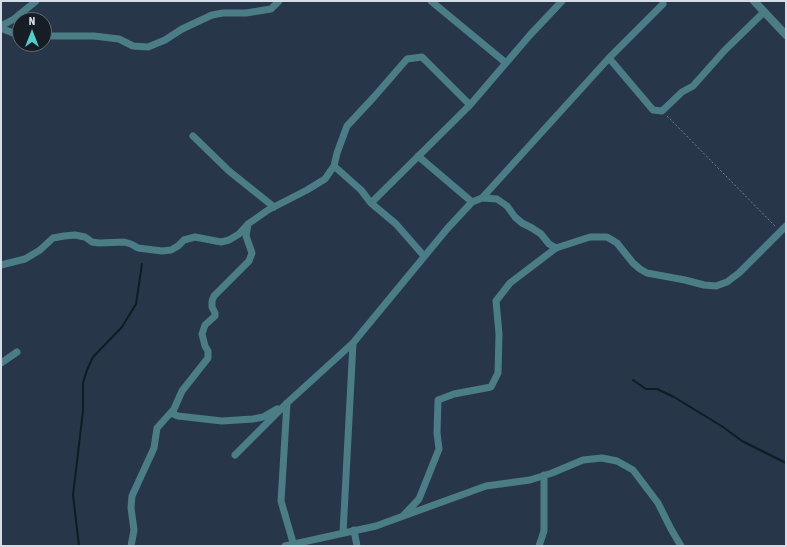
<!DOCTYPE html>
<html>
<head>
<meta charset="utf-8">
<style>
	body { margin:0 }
	#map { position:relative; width:787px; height:547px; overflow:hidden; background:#273648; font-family:"Asap Condensed",sans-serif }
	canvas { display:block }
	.frame { position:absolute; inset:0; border:2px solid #d3dce8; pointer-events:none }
	.north { position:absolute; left:12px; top:12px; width:40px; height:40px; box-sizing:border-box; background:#161d25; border:1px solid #626973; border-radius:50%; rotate:0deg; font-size:11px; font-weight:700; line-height:16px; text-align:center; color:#d3dce8 }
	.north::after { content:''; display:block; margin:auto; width:14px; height:18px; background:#54cdc8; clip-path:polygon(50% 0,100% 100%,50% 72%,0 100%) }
</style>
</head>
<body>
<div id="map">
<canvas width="787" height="547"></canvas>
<div class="frame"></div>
<div class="north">N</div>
</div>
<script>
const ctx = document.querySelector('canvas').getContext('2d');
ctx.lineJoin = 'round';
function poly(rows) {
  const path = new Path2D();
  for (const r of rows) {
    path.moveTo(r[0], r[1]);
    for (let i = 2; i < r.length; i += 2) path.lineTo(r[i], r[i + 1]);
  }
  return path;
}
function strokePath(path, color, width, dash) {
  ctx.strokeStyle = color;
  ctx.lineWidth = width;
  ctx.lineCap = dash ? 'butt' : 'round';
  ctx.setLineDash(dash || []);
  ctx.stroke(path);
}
strokePath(poly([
	[633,380,646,389,657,389,674,397,723,427,742,441,786,463],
	[79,546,73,495,83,411,83,383,87,370,93,357,122,327,136,304,142,264]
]), '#0b1e21', 2);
strokePath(poly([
	[667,116,776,227]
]), '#788494', 1, [2, 2]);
strokePath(poly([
	[431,1,506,63],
	[1,26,14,19,36,1],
	[1,28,13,33,20,34],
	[44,36,94,36,119,39,133,46,148,47,165,40,182,29,212,15,223,13,246,13,271,9,279,1],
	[609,58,653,110,662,111,682,92,693,86,725,50,764,12],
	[193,136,229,171,274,207],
	[418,156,472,202],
	[334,166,361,190,371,203,396,224,424,256],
	[482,198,609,58,663,4],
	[371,203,470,105,530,35,562,1],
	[1,265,25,259,40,250,53,238,64,236,75,235,85,237,92,242,99,243,124,242,131,244,138,248,162,251,171,250,178,246,184,240,195,237,221,242,229,240,239,234,248,224],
	[1,363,17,352],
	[287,403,281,501,294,546],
	[171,413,178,416,222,421,253,419,263,417,277,409],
	[235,455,287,403,353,343,447,229,472,202,482,198,497,199,507,206,515,217,522,223,532,228,541,234,549,244,556,248],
	[403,516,419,499,439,449,437,433,438,400,454,394,491,387,498,373,499,334,496,301,510,283,556,248,590,237,607,237,617,243,633,263,640,269,647,273,685,280,704,285,716,286,727,282,739,273,786,226],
	[354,530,357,546],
	[343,533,353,343],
	[131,546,134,530,131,508,132,496,154,448,157,428,174,409,182,391,208,358,208,351,205,346,202,334,205,325,215,316,215,313,212,307,212,301,214,296,249,261,252,253,246,236,248,224,268,210,307,190,325,179,334,166,337,153,347,126,374,97,407,59,422,57,470,105],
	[285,546,376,526,486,486,530,480,552,473,583,460,602,458,617,461,633,470,658,503,671,529,681,546],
	[539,546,544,531,544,475]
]), '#4b7d87', 7);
strokePath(poly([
	[754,1,786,35]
]), '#4b7d87', 8);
</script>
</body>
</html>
